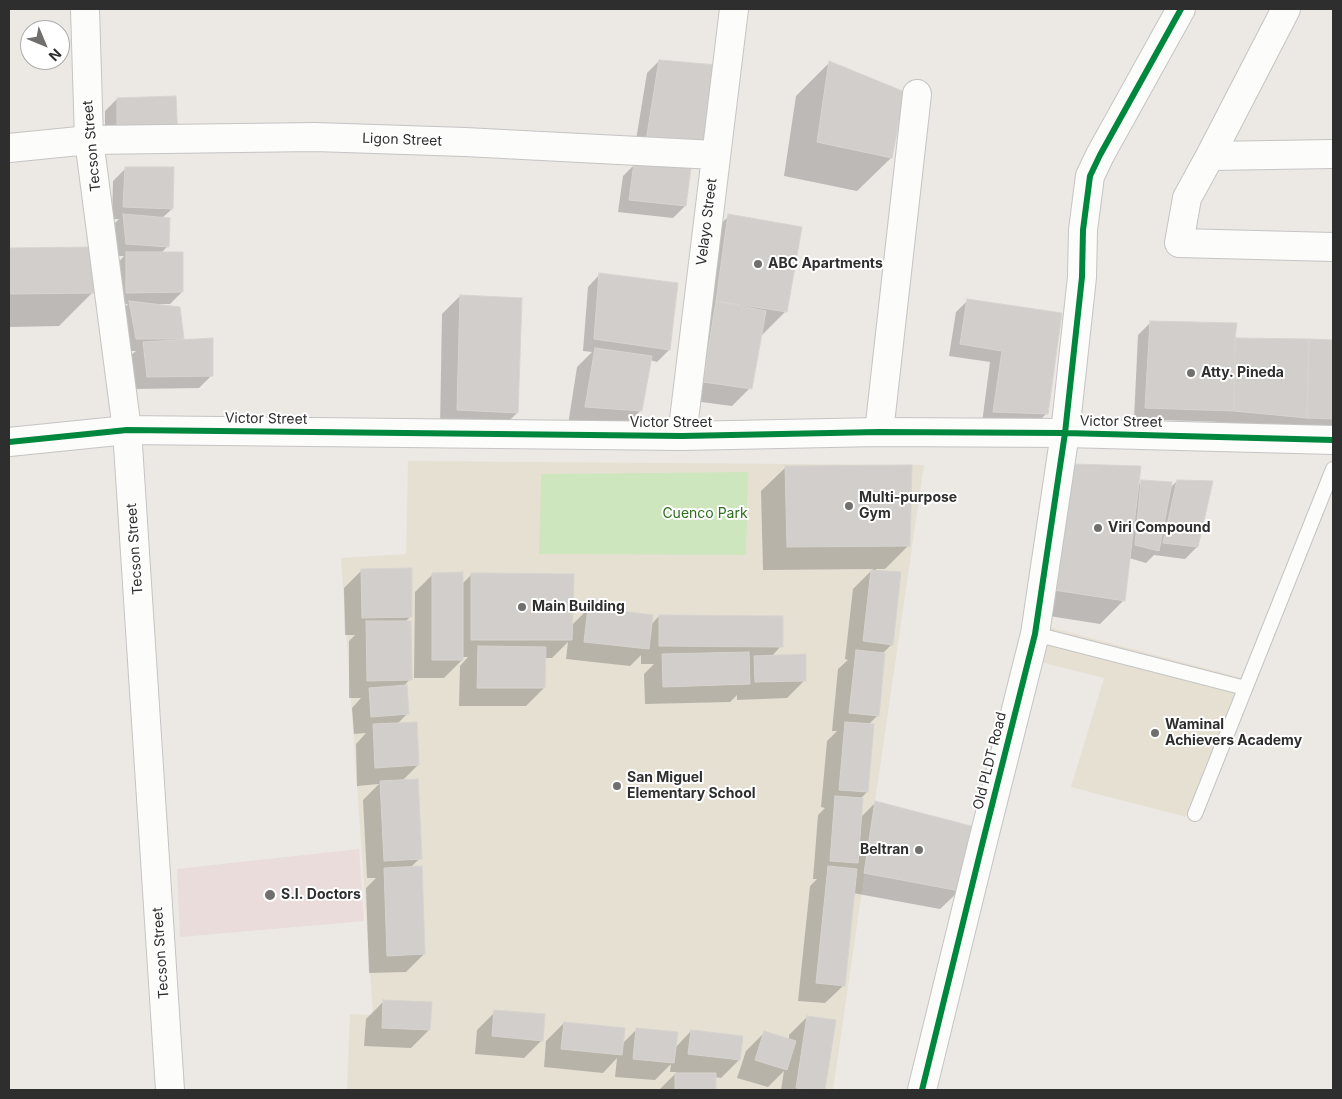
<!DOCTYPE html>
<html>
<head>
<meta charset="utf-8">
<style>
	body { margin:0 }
	#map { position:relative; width:1342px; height:1099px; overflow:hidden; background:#ece8e4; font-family:Inter,sans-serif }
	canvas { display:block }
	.frame { position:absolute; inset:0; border:10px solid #2e2e2e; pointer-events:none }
	.north { position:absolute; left:20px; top:20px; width:50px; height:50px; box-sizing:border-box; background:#fff; border:1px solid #ababab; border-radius:50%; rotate:135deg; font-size:14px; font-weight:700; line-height:20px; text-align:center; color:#2e2e2e }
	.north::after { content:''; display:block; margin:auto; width:18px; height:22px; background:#706f6e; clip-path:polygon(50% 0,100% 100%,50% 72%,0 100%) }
</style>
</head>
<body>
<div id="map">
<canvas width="1342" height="1099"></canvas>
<div class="frame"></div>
<div class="north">N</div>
</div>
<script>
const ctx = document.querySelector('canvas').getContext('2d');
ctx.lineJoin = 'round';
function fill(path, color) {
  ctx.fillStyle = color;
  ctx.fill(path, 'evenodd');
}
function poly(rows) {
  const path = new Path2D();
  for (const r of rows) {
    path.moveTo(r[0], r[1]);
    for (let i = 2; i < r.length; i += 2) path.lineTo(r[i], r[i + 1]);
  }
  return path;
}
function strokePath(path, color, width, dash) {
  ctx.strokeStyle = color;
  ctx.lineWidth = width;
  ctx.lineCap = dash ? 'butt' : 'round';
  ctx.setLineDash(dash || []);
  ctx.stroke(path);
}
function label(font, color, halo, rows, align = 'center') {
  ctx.font = font + ' Inter,sans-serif';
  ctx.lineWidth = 4;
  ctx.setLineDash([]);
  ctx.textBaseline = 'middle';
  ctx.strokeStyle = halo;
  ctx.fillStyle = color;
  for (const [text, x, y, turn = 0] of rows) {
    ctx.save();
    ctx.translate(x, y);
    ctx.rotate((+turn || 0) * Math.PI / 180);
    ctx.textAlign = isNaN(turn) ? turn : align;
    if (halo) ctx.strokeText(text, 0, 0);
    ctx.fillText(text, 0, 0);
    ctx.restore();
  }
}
fill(poly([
	[408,461,924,465,833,1090,347,1090,350,1014,373,1015,341,558,406,554],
	[1045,626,1246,679,1186,817,1071,787,1104,678,1040,662]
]), '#e6e0d3');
fill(poly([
	[359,849,364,921,180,937,177,869]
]), '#e9dcdb');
fill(poly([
	[748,472,746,555,539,554,541,474]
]), '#cee6be');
fill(poly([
	[659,61,715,66,634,152,647,73],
	[830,62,891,158,857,191,784,176,796,96],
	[175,97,105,147,105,111,117,99],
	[635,164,685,206,673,218,618,212,623,176],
	[125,169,172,209,162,218,167,247,161,253,182,292,170,304,160,304,160,306,179,308,183,341,211,376,199,388,135,389,131,355,136,351,124,351,118,314,128,304,115,304,115,266,124,256,114,256,111,227,119,219,112,219,113,181],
	[729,216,786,311,760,337,750,388,732,406,686,400,695,249],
	[90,248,93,292,59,326,9,327,9,249],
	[600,274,669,350,657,362,650,360,641,410,623,428,568,425,577,367,592,352,583,351,588,287],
	[460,296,517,413,499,431,440,428,442,314],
	[968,300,1047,413,1035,425,982,423,990,362,949,356,956,312],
	[1150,323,1234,339,1333,341,1333,431,1294,429,1221,422,1134,419,1138,335],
	[785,468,909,545,885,569,876,569,892,644,882,654,878,715,868,725,867,792,860,799,861,817,876,802,959,891,940,909,853,893,844,985,825,1003,798,1001,810,886,817,879,813,879,818,815,825,808,821,807,827,741,837,731,832,731,838,669,848,660,845,659,853,589,873,569,763,570,761,491],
	[1142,481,1169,489,1177,481,1197,547,1185,559,1154,555,1146,563,1129,558,1124,600,1100,624,1030,613],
	[362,570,411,616,405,622,410,679,403,687,408,713,397,724,418,765,402,781,420,858,410,868,424,954,406,972,369,973,366,888,376,878,367,878,363,800,379,784,357,786,356,744,366,733,354,734,352,708,361,698,349,698,349,641,355,635,345,635,344,588],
	[433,574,462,584,472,574,571,626,588,609,650,626,659,616,781,646,771,657,805,680,787,698,737,700,737,695,730,702,645,704,644,674,654,664,641,664,641,655,630,666,566,659,568,642,552,658,544,658,544,688,526,706,459,706,460,666,468,657,462,657,462,660,444,678,414,678,415,592],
	[384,1001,429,1030,411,1048,364,1046,366,1019],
	[495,1012,542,1040,524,1058,475,1054,477,1030],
	[807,1017,834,1021,824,1090,781,1090,784,1071,768,1087,737,1078,746,1051,764,1033,789,1040,789,1035],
	[564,1023,622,1044,637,1029,675,1048,691,1031,739,1060,721,1078,714,1077,714,1090,659,1090,677,1072,670,1072,671,1064,655,1080,615,1077,617,1058,603,1073,544,1067,546,1041]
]), '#0003');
const building = poly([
	[659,60,717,65,706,145,646,141,659,60],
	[829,61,905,92,892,158,817,142,829,61],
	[176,96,178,139,117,134,117,98,176,96],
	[634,163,691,168,686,206,629,200,634,163],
	[125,167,174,167,173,209,123,207,125,167],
	[123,214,170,218,169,247,126,244,123,214],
	[728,214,802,227,787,312,716,301,728,214],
	[91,247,94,293,9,294,9,248,91,247],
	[126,252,183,252,183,292,126,293,126,252],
	[599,273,678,283,670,350,594,339,599,273],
	[460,295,522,298,518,413,457,410,460,295],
	[967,299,1062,313,1048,414,993,412,1002,351,960,344,967,299],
	[129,301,180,307,184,339,136,339,129,301],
	[716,301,766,311,752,389,703,382,716,301],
	[1150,321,1237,323,1235,338,1234,411,1145,408,1150,321],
	[213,338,213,376,147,377,143,342,213,338],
	[1235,338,1309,339,1307,418,1234,411,1235,338],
	[1309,339,1333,340,1333,419,1307,418,1309,339],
	[595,348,652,356,642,411,585,407,595,348],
	[1071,464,1141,466,1125,601,1054,590,1071,464],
	[912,465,910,546,787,547,785,466,912,465],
	[1141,480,1172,482,1159,551,1135,545,1141,480],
	[1177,480,1213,481,1198,547,1163,543,1177,480],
	[412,568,412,617,362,618,361,569,412,568],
	[871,570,901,572,893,645,863,641,871,570],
	[463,572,463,660,432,660,432,573,463,572],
	[471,573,574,574,572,640,471,640,471,573],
	[588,607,653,615,649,649,584,642,588,607],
	[659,615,783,616,783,647,659,646,659,615],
	[366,621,411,621,412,680,367,681,366,621],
	[478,646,546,647,545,688,477,688,478,646],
	[856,650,885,653,879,716,849,713,856,650],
	[749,652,750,684,663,687,662,654,749,652],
	[806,654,806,681,755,682,754,656,806,654],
	[407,685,409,714,371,717,369,688,407,685],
	[417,722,419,765,375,768,373,724,417,722],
	[845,722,874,724,868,792,839,790,845,722],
	[418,779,422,859,384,861,380,781,418,779],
	[835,796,863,798,858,863,830,861,835,796],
	[875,801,975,827,960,891,864,873,875,801],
	[422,866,425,954,387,956,384,868,422,866],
	[828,866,857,869,845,986,816,983,828,866],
	[383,1000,432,1002,430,1030,382,1028,383,1000],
	[494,1010,545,1014,543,1041,492,1036,494,1010],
	[807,1016,836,1020,825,1090,812,1090,796,1088,807,1016],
	[564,1022,625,1028,622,1055,561,1049,564,1022],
	[636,1028,678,1032,674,1063,633,1059,636,1028],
	[691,1030,743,1036,740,1060,688,1054,691,1030],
	[764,1031,796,1041,787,1070,755,1060,764,1031],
	[675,1073,716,1073,716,1090,675,1090,675,1073]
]);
fill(building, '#d1cecb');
strokePath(building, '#d7d4d0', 1);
const service = poly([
	[1035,634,1245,688],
	[1195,814,1333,469]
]);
const minor = poly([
	[1286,9,1210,156,1187,198,1179,243,1333,247],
	[89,140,315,137,465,142,715,155],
	[1210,156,1333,154],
	[879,432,917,94],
	[682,436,734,9],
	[922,1090,982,845,1035,634,1065,433,1082,277,1083,230,1090,176,1100,155,1181,9]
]);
const tertiary = poly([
	[85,9,89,140],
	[9,442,127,430,682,436,879,432,1065,433,1333,440]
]);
const secondary = poly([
	[9,148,89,140,127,430,170,1090]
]);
strokePath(service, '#c5c4c5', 16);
strokePath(minor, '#c5c4c5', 30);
strokePath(tertiary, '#c5c4c5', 30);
strokePath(secondary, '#c5c4c5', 30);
strokePath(service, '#fcfcfb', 14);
strokePath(minor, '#fcfcfb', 28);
strokePath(tertiary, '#fcfcfb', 28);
strokePath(secondary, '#fcfcfb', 28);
strokePath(poly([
	[9,442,127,430,682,436,879,432,1065,433,1333,440],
	[922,1090,982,845,1035,634,1065,433,1082,277,1083,230,1090,176,1100,155,1181,9]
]), '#00873e', 6);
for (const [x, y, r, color] of [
	[758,264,5,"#706f6e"],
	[1191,373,5,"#706f6e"],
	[849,506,5,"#706f6e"],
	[1098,528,5,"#706f6e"],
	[522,607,5,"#706f6e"],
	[1155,733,5,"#706f6e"],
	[617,786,5,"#706f6e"],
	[919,850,5,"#706f6e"],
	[270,895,6,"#706f6e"]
]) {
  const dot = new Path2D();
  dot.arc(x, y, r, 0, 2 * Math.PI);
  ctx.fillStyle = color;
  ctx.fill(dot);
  strokePath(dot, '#fff', 2);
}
label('14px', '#2e2e2e', '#fff', [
	["Ligon Street",402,140,2],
	["Tecson Street",92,146,-95],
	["Velayo Street",707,222,-83],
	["Victor Street",266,419,1],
	["Victor Street",1121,422,1],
	["Victor Street",671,423],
	["Tecson Street",135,549,-94],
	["Old PLDT Road",990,761,-76],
	["Tecson Street",161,953,-94]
]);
label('bold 14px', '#2e2e2e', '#fff', [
	["ABC Apartments",768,264],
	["Atty. Pineda",1201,373],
	["Multi-purpose",859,498],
	["Gym",859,514],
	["Viri Compound",1108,528],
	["Main Building",532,607],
	["Waminal",1165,725],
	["Achievers Academy",1165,741],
	["San Miguel",627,778],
	["Elementary School",627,794],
	["Beltran",909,850,"right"],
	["S.I. Doctors",281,895]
], 'left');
label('14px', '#2c6e1b', '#fff', [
	["Cuenco Park",705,514]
]);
</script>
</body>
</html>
